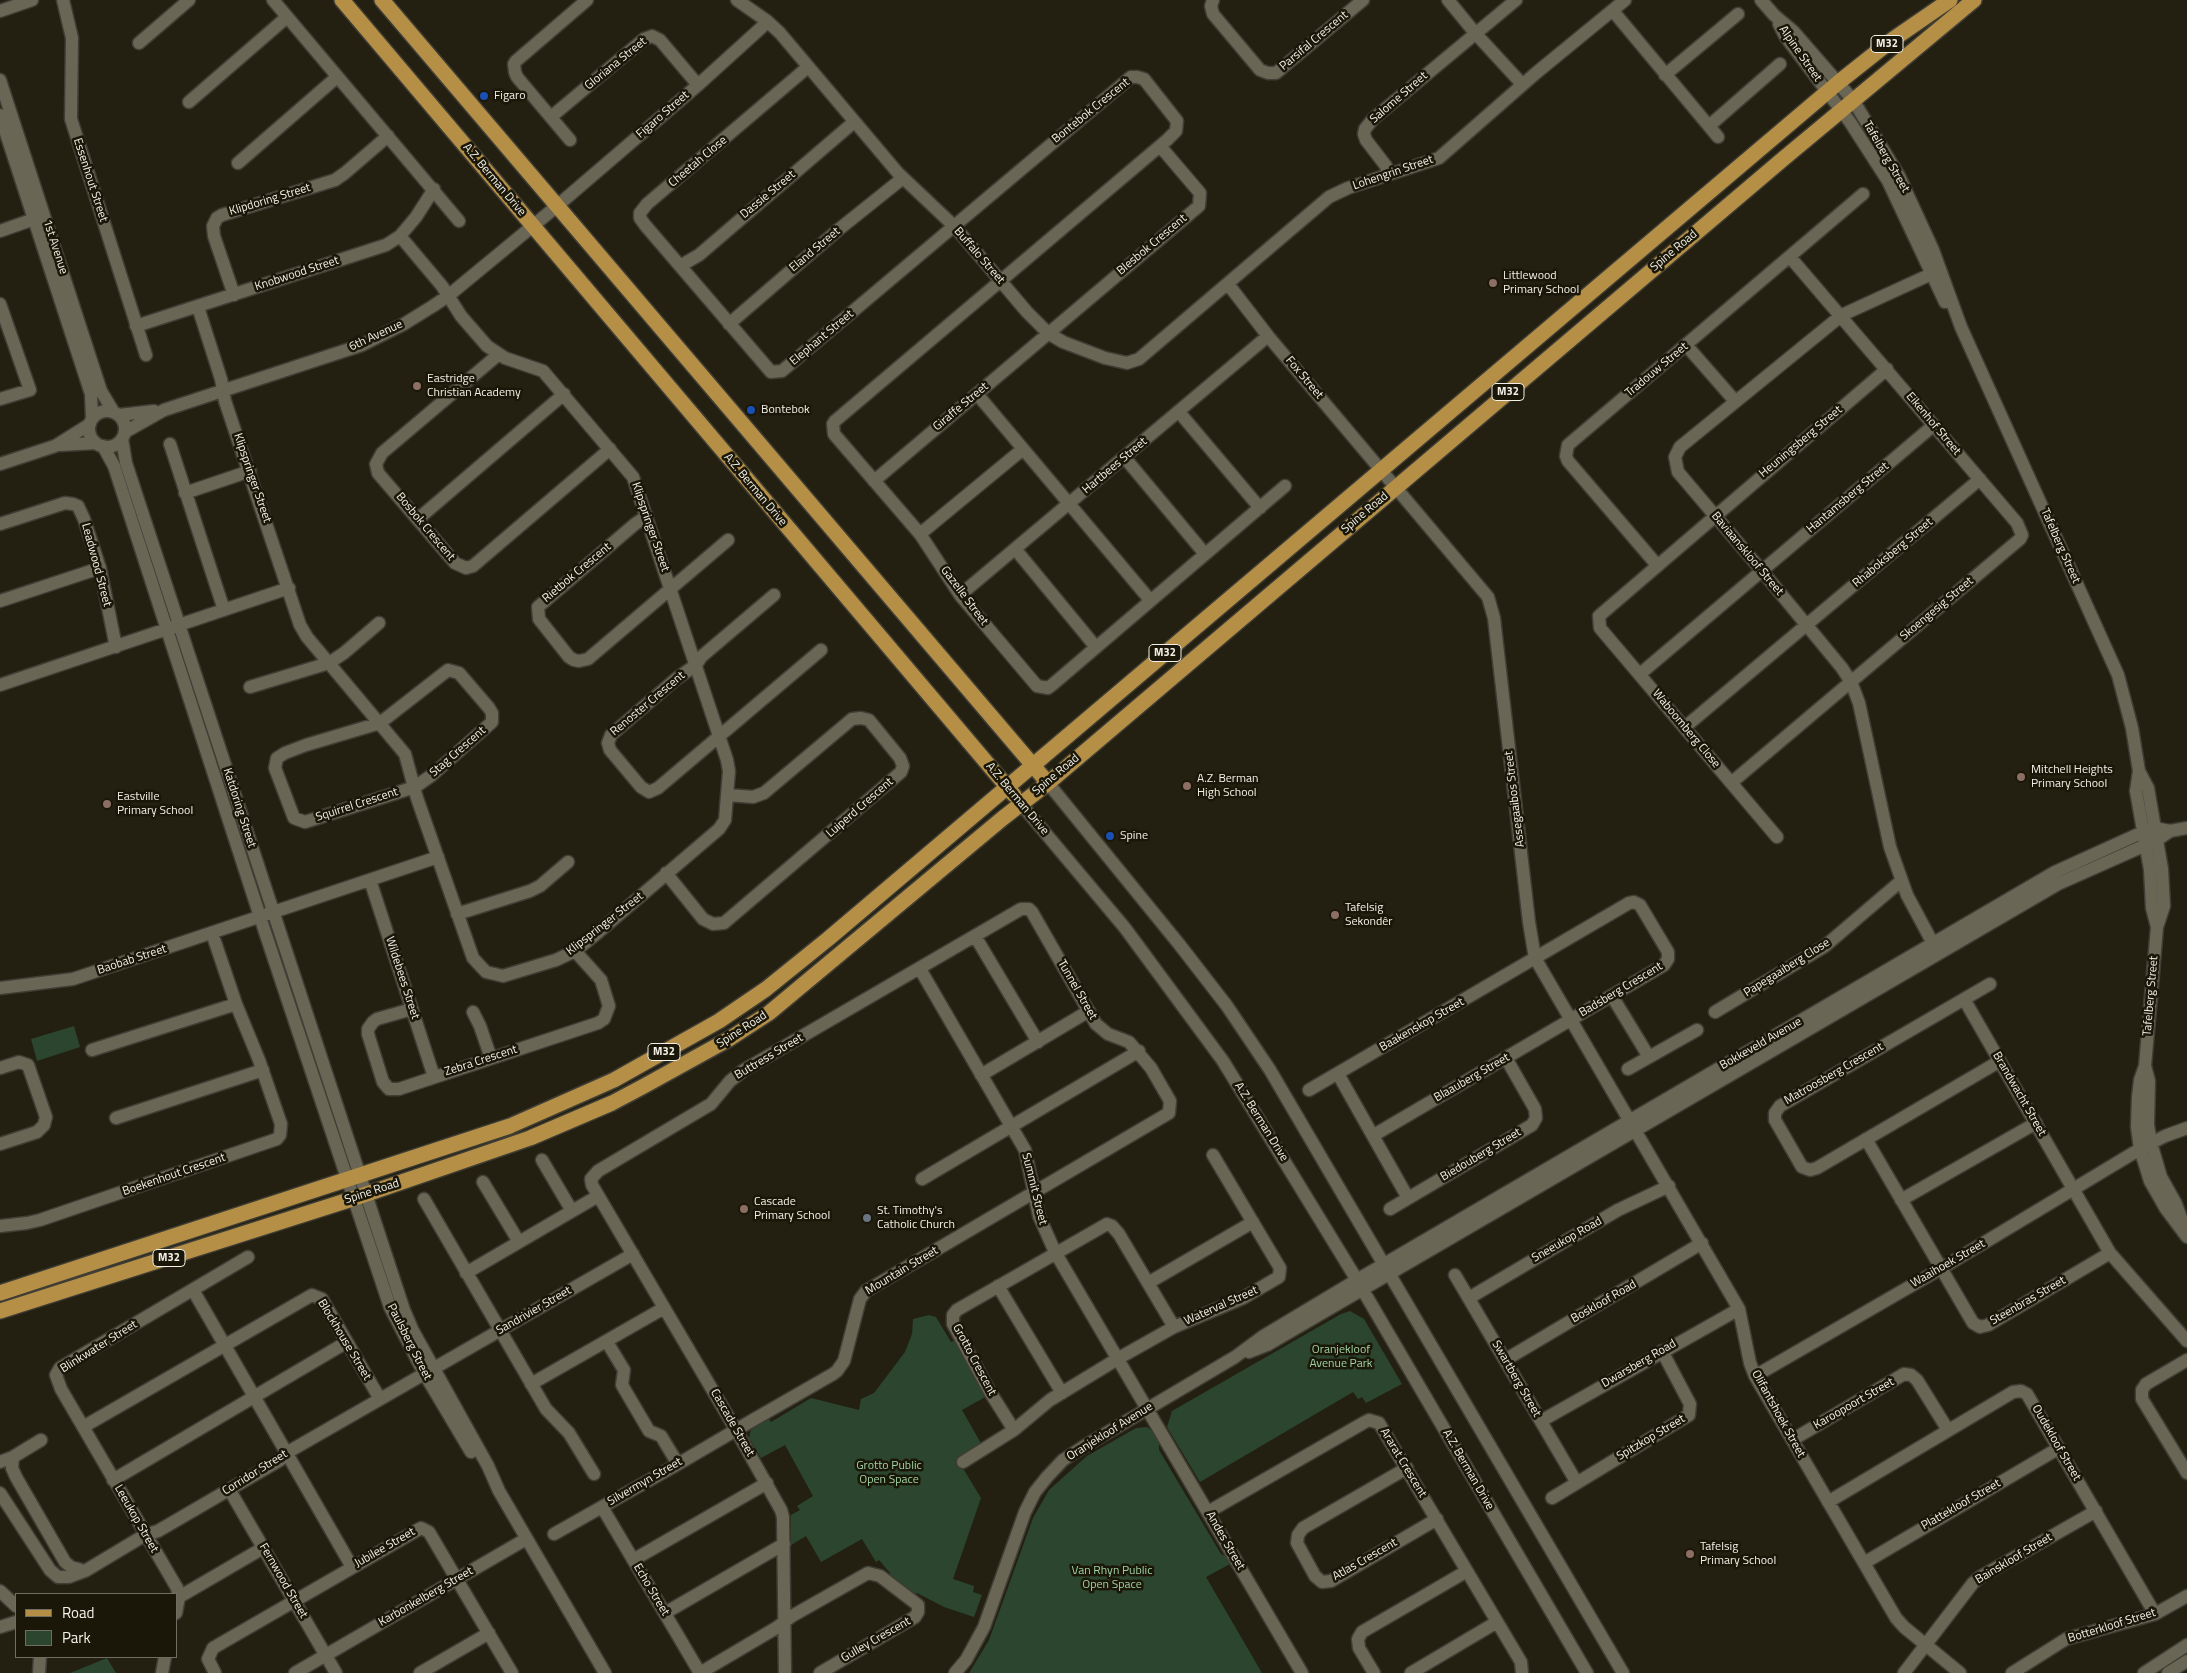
<!DOCTYPE html>
<html>
<head>
<meta charset="utf-8">
<style>
	body { margin:0 }
	#map { position:relative; width:2187px; height:1673px; overflow:hidden; background:#232012; font-family:"Titillium Web",sans-serif }
	canvas { display:block }
	.legend { position:absolute; left:15px; top:1593px; width:162px; height:65px; box-sizing:border-box; background:#1a1709; border:1px solid #706e62; margin:0; padding:6px 9px; list-style:none; font-size:15px; color:#f2f0e7 }
	.legend li { display:flex; align-items:center; gap:10px; height:25px }
	.legend b { width:25px; border:1px solid #706e62 }
</style>
</head>
<body>
<div id="map">
<canvas width="2187" height="1673"></canvas>
<ul class="legend">
<li><b style="height:6px;background:#b58f46"></b>Road</li>
<li><b style="height:14px;background:#2b452e"></b>Park</li>
</ul>
</div>
<script>
const ctx = document.querySelector('canvas').getContext('2d');
ctx.lineJoin = 'round';
function fill(path, color) {
  ctx.fillStyle = color;
  ctx.fill(path, 'evenodd');
}
function poly(rows) {
  const path = new Path2D();
  for (const r of rows) {
    if (r.length === 3) {
      path.moveTo(r[0] + r[2], r[1]);
      path.arc(r[0], r[1], r[2], 0, 2 * Math.PI);
      continue;
    }
    path.moveTo(r[0], r[1]);
    for (let i = 2; i < r.length; i += 2) path.lineTo(r[i], r[i + 1]);
  }
  return path;
}
function strokePath(path, color, width, dash) {
  ctx.strokeStyle = color;
  ctx.lineWidth = width;
  ctx.lineCap = dash ? 'butt' : 'round';
  ctx.setLineDash(dash || []);
  ctx.stroke(path);
}
function label(font, color, halo, rows, align = 'center') {
  ctx.font = font + ' "Titillium Web",sans-serif';
  ctx.lineWidth = 5;
  ctx.setLineDash([]);
  ctx.textBaseline = 'middle';
  ctx.strokeStyle = halo;
  ctx.fillStyle = color;
  for (const [text, x, y, turn = 0] of rows) {
    ctx.save();
    ctx.translate(x, y);
    ctx.rotate((+turn || 0) * Math.PI / 180);
    ctx.textAlign = isNaN(turn) ? turn : align;
    if (halo) ctx.strokeText(text, 0, 0);
    ctx.fillText(text, 0, 0);
    ctx.restore();
  }
}
fill(poly([
	[74,1026,80,1047,37,1061,31,1039],
	[1350,1311,1364,1319,1402,1384,1366,1403,1362,1397,1358,1399,1353,1392,1200,1482,1167,1427,1172,1411,1341,1314],
	[929,1315,936,1317,951,1342,954,1341,987,1396,962,1410,982,1445,958,1460,981,1498,953,1579,974,1586,973,1592,982,1595,974,1617,944,1607,917,1593,915,1596,889,1577,890,1573,879,1560,876,1562,862,1539,821,1562,806,1536,791,1545,791,1515,800,1510,797,1506,813,1496,785,1445,761,1458,749,1438,751,1429,769,1419,771,1422,811,1398,859,1410,861,1399,874,1393,905,1352,912,1334,913,1319],
	[1147,1427,1154,1432,1159,1441,1159,1450,1221,1554,1226,1556,1230,1564,1206,1577,1262,1673,969,1673,989,1640,1033,1518,1049,1490,1087,1456,1136,1428],
	[107,1658,116,1673,70,1673]
]), '#2b452e');
const minor = poly([
	[63,0,72,38,71,119,146,355],
	[273,0,459,221],
	[737,0,767,21,780,33,898,173,954,226,1027,312,1048,333,1063,342,1105,358,1127,363,1139,359,1329,197,1348,188,1439,158,1536,73,1625,0],
	[1213,0,1211,6,1213,14,1260,70,1268,73,1276,73,1363,0],
	[1448,0,1476,34,1522,84],
	[1761,0,1774,15,1793,31,1853,100,1899,176,1933,250,1961,327,2118,675,2132,728,2139,771,2136,791,2150,870,2152,908,2157,927],
	[0,11,32,0],
	[1613,11,1718,137],
	[1779,24,1785,36,1850,122,1888,181,1945,302],
	[139,43,189,0],
	[808,67,647,204,640,213,640,218,645,225,771,372,782,371,1131,77,1137,77,1144,79,1177,121,1176,131,1167,140,835,421,833,424,834,434,920,534,960,595,1037,686,1048,688,1052,685,1285,486],
	[1665,75,1738,14],
	[0,80,101,391,113,411],
	[189,102,287,17],
	[0,115,91,394,92,419],
	[551,117,644,39,652,36,660,40,698,85],
	[1709,126,1780,64],
	[570,140,517,77,515,72,514,64,516,61,587,0],
	[238,163,337,77],
	[1388,175,1386,166,1366,140,1364,134,1365,129,1373,119,1516,0],
	[0,231,40,217],
	[680,266,699,255,854,122],
	[1228,284,1268,336,1488,597,1494,618,1529,922,1535,958,1739,1309,1750,1363,1755,1376,1896,1618,1904,1627,1960,1673],
	[234,295,214,236,213,226,217,218,222,215,335,180,345,173,388,136],
	[0,304,30,390,0,399],
	[198,307,221,379,225,401,300,625,307,637,405,754,417,798,473,958,486,972,503,976,556,960,575,951,595,935,719,829,725,820,729,771,727,760,633,477,543,371,505,358,487,346,461,316,442,286,400,236],
	[729,324,838,230,903,178],
	[136,326,386,245,400,236,416,217,434,189],
	[1686,345,1735,401],
	[499,354,382,453,376,464,378,473,455,563,466,568,473,566,610,449],
	[977,394,1150,600],
	[107,429,18],
	[1179,412,1260,508],
	[119,415,154,411],
	[125,432,164,410,362,345,404,324,433,306,448,296,557,206,698,85,762,27,767,21],
	[122,439,126,463,404,1310,413,1331,488,1466,499,1491,605,1673],
	[170,444,224,610],
	[60,445,96,443],
	[103,446,114,466,265,932,390,1307,424,1373,471,1452],
	[1125,458,1205,554],
	[0,464,55,446,90,424],
	[874,481,1199,206,1200,193,1160,146],
	[185,493,250,471],
	[647,516,635,524,538,607,539,619,569,657,574,660,579,661,588,659,728,540],
	[418,519,564,394],
	[0,524,65,503,73,504,78,506,84,519,100,568,116,647],
	[920,534,1023,449],
	[1016,550,1095,646],
	[1657,565,1568,461,1566,456,1568,445,1863,194],
	[774,595,701,657,696,665,676,679,611,735,608,743,610,750,641,787,649,792,658,788,821,650],
	[960,595,1268,336],
	[0,601,100,568],
	[448,670,459,673,489,708,492,713,492,722,432,775,415,787,305,822,294,818,275,768,277,758,285,753,306,745,380,723,448,670],
	[1640,674,1934,425],
	[0,685,289,588],
	[250,687,329,663,344,653,379,623],
	[1685,727,1980,479],
	[2139,771,2148,788,2162,869,2164,906,2157,927,2145,1066,2140,1080,2138,1097,2137,1127,2140,1149,2150,1181,2166,1209,2187,1237],
	[1048,783,1179,944,1227,1006,1270,1070,1623,1673],
	[1731,783,2020,539,2022,535,2017,523,1790,257],
	[1021,804,1125,928,1223,1061,1357,1280,1587,1673],
	[1777,837,1600,628,1599,616,1887,369],
	[666,873,703,919,713,924,724,923,901,772,903,766,900,758,869,720,861,718,852,719,764,793,753,797,728,795],
	[370,880,434,1077],
	[457,914,530,891,540,886,568,862],
	[975,936,1038,1042],
	[1937,951,1907,895,1890,847,1859,703,1851,682,1842,668,1762,571,1678,472,1675,457,1680,447,1842,315,1940,270],
	[920,969,1025,1150,1039,1216,1055,1252,1302,1673],
	[1990,984,1780,1106,1775,1113,1775,1120,1802,1167,1810,1170,1817,1168,2000,1061],
	[0,988,73,979,438,857],
	[1612,996,1649,1057],
	[1964,999,2110,1253,2187,1341],
	[412,1009,377,1019,373,1022,368,1029,368,1034,383,1082,389,1089,399,1089,598,1023,604,1019,609,1006,601,980,575,951],
	[473,1012,480,1026,491,1058],
	[1715,1012,1825,946,1901,881],
	[92,1050,236,1004],
	[2145,1066,2149,1081,2148,1125,2151,1143,2161,1177,2176,1204,2184,1226],
	[0,1068,19,1062,28,1065,46,1117,44,1125,37,1132,0,1144],
	[1628,1069,1697,1030],
	[1338,1074,1408,1198],
	[981,1075,1089,1011],
	[1309,1090,1629,903,1634,902,1640,905,1668,952,1668,959,1664,965,1374,1135],
	[116,1118,263,1070],
	[1866,1139,1973,1323,1980,1327,1988,1325,2110,1253],
	[542,1160,572,1211],
	[922,1179,1139,1051],
	[483,1182,519,1242],
	[424,1199,546,1409,569,1433,594,1474],
	[1901,1200,2036,1123],
	[1390,1209,1532,1125,1536,1118,1535,1109,1506,1058],
	[0,1226,27,1223,40,1220,277,1139,280,1135,281,1124,259,1060,236,1004,212,933],
	[466,1273,598,1196],
	[1455,1275,1577,1483],
	[1148,1283,1253,1222],
	[998,1286,1062,1393],
	[193,1290,352,1567],
	[1469,1298,1618,1210,1669,1186],
	[607,1342,624,1370,622,1385,649,1431,661,1436,678,1464],
	[1249,1352,1267,1345,2058,884,2157,840,2170,831],
	[1505,1360,1702,1243],
	[2187,1360,2146,1384,2142,1390,2142,1399,2187,1473],
	[1755,1376,1942,1268,2140,1149,2165,1136,2187,1128],
	[531,1384,664,1308],
	[1541,1421,1739,1309],
	[83,1427,312,1295,322,1299,380,1399],
	[1014,1430,990,1392,953,1324,953,1315,957,1310,1107,1224,1112,1226,1119,1234,1174,1327],
	[1792,1440,1904,1374,1911,1375,1917,1380,1948,1430],
	[13,1457,12,1468,16,1477,65,1562,71,1567,85,1571],
	[0,1462,13,1457,41,1440],
	[963,1462,1014,1430,1050,1400,1119,1358,1174,1327,1243,1298,1279,1277,1280,1268,1213,1155],
	[1407,1468,1303,1528,1298,1535,1297,1543,1315,1576,1322,1582,1331,1581,1437,1519],
	[113,1480,347,1342],
	[229,1489,336,1673],
	[0,1493,50,1570,58,1577,69,1577,85,1571,145,1535,158,1531,280,1460,288,1452,633,1254],
	[1552,1498,1689,1415,1690,1404,1662,1351],
	[1828,1502,2013,1392,2021,1391,2027,1394,2155,1614],
	[602,1507,700,1673,776,1628,792,1616,868,1573,880,1576,918,1605,918,1612,915,1617,820,1673],
	[1208,1512,1365,1422,1369,1420,1379,1423,1521,1662,1522,1673],
	[554,1534,678,1464,736,1430,753,1420,833,1374,837,1371,844,1361,860,1299,866,1291,1169,1113,1170,1101,1151,1068,1129,1042,1108,1034,1096,1024,1032,912,1029,909,1021,909,744,1070,730,1081,711,1104,598,1171,591,1179,592,1185,736,1430,781,1510,783,1517,785,1673],
	[633,1560,767,1483],
	[1864,1563,2059,1448],
	[0,1591,16,1606],
	[179,1597,263,1548],
	[176,1613,179,1597,177,1588,61,1389,56,1375,60,1368,248,1257],
	[665,1613,784,1544],
	[0,1627,16,1622],
	[39,1673,40,1657],
	[162,1673,165,1657],
	[215,1673,208,1659,213,1648,421,1528,429,1532,512,1673],
	[295,1673,526,1539],
	[420,1673,489,1633],
	[955,1673,966,1660,984,1627,1025,1512,1035,1492,1047,1477,1063,1460,1083,1447,1235,1357,1262,1337,1357,1280,2055,872,2143,832,2155,828,2170,831,2187,828],
	[1374,1673,1359,1648,1358,1639,1362,1632,1467,1571],
	[1411,1673,1497,1622],
	[1904,1673,1973,1583,1980,1577,2096,1511],
	[2012,1673,2066,1639,2155,1614,2187,1596],
	[2144,1673,2187,1645],
	[2168,1673,2187,1661]
]);
const major = poly([
	[342,0,1014,795],
	[382,0,1048,783],
	[0,1293,510,1126,614,1080,719,1021,766,989,828,939,1839,82,1892,40,1950,0],
	[0,1311,352,1199,530,1138,612,1103,644,1086,729,1039,769,1013,1003,818,1048,783,1783,159,1974,0]
]);
strokePath(minor, '#3f3d34', 15);
strokePath(major, '#3f3d34', 18);
strokePath(minor, '#696656', 12);
strokePath(major, '#b58f46', 15);
for (const [x, y, r, color] of [
	[484,96,5,"#1a4fb4"],
	[1493,283,5,"#8d6e63"],
	[417,386,5,"#8d6e63"],
	[751,410,5,"#1a4fb4"],
	[2021,777,5,"#8d6e63"],
	[1187,786,5,"#8d6e63"],
	[107,804,5,"#8d6e63"],
	[1110,836,5,"#1a4fb4"],
	[1335,915,5,"#8d6e63"],
	[744,1209,5,"#8d6e63"],
	[867,1218,5,"#6b7280"],
	[1690,1554,5,"#8d6e63"]
]) {
  const dot = new Path2D();
  dot.arc(x, y, r, 0, 2 * Math.PI);
  ctx.fillStyle = color;
  ctx.fill(dot);
  strokePath(dot, '#1a1709', 2);
}
for (const [x, y, w] of [
	[1887,44,32],
	[1508,392,32],
	[1165,653,32],
	[664,1052,32],
	[169,1258,32]
]) {
  const box = new Path2D();
  box.roundRect(x - w / 2, y - 8.5, w, 17, 4);
  ctx.fillStyle = '#1a1709';
  ctx.fill(box);
  strokePath(box, '#f2f0e7', 1);
}
label('bold 11px', '#f2f0e7', null, [
	["M32",1887,44],
	["M32",1508,392],
	["M32",1165,653],
	["M32",664,1052],
	["M32",169,1258]
]);
label('12px', '#f2f0e7', '#1a1709', [
	["Parsifal Crescent",1314,41,-40],
	["Alpine Street",1800,54,55],
	["Gloriana Street",616,64,-39],
	["Salome Street",1399,98,-41],
	["Bontebok Crescent",1091,111,-39],
	["Figaro Street",663,115,-41],
	["Tafelberg Street",1886,157,60],
	["Cheetah Close",698,162,-40],
	["Lohengrin Street",1393,173,-19],
	["Essenhout Street",90,180,72],
	["A.Z. Berman Drive",494,180,50],
	["Dassie Street",768,195,-40],
	["Klipdoring Street",270,200,-17],
	["Blesbok Crescent",1152,245,-40],
	["1st Avenue",55,247,72],
	["Eland Street",815,250,-40],
	["Spine Road",1674,251,-40],
	["Buffalo Street",979,256,49],
	["Knobwood Street",297,274,-18],
	["6th Avenue",376,336,-25],
	["Elephant Street",822,338,-40],
	["Tradouw Street",1657,370,-40],
	["Fox Street",1304,378,50],
	["Giraffe Street",961,407,-40],
	["Eikenhof Street",1933,424,50],
	["Heuningsberg Street",1801,442,-40],
	["Hartbees Street",1115,466,-40],
	["Klipspringer Street",252,478,71],
	["A.Z. Berman Drive",755,490,50],
	["Hantamsberg Street",1848,498,-40],
	["Spine Road",1365,513,-40],
	["Bosbok Crescent",425,527,50],
	["Klipspringer Street",650,527,71],
	["Tafelberg Street",2060,546,66],
	["Rhaboksberg Street",1893,553,-40],
	["Baviaanskloof Street",1747,554,50],
	["Leadwood Street",96,565,75],
	["Rietbok Crescent",577,573,-40],
	["Gazelle Street",964,596,53],
	["Skoengesig Street",1937,609,-40],
	["Renoster Crescent",648,704,-40],
	["Waboomberg Close",1686,729,50],
	["Stag Crescent",458,752,-41],
	["Spine Road",1056,775,-40],
	["A.Z. Berman Drive",1017,799,50],
	["Assegaaibos Street",1515,799,-97],
	["Squirrel Crescent",357,805,-18],
	["Katdoring Street",239,808,72],
	["Luiperd Crescent",860,808,-41],
	["Klipspringer Street",605,924,-38],
	["Baobab Street",132,960,-18],
	["Papegaaiberg Close",1787,968,-32],
	["Wildebees Street",402,978,72],
	["Tunnel Street",1077,990,60],
	["Badsberg Crescent",1621,990,-31],
	["Tafelberg Street",2151,996,-85],
	["Baakenskop Street",1422,1025,-30],
	["Spine Road",742,1030,-33],
	["Bokkeveld Avenue",1761,1044,-30],
	["Buttress Street",769,1057,-31],
	["Zebra Crescent",481,1061,-18],
	["Matroosberg Crescent",1834,1074,-30],
	["Blaauberg Street",1472,1078,-30],
	["Brandwacht Street",2019,1094,60],
	["A.Z. Berman Drive",1261,1122,58],
	["Biedouberg Street",1481,1155,-31],
	["Boekenhout Crescent",174,1175,-19],
	["Summit Street",1034,1189,76],
	["Spine Road",372,1192,-18],
	["Sneeukop Road",1567,1240,-30],
	["Waaihoek Street",1948,1264,-30],
	["Mountain Street",902,1271,-31],
	["Steenbras Street",2028,1301,-30],
	["Boskloof Road",1604,1302,-30],
	["Waterval Street",1221,1306,-24],
	["Sandrivier Street",534,1311,-30],
	["Blockhouse Street",344,1340,59],
	["Paulsberg Street",409,1342,63],
	["Blinkwater Street",99,1347,-32],
	["Grotto Crescent",974,1360,62],
	["Dwarsberg Road",1639,1364,-30],
	["Swartberg Street",1516,1379,60],
	["Karoopoort Street",1854,1404,-30],
	["Olifantshoek Street",1778,1414,61],
	["Cascade Street",732,1423,60],
	["Oranjekloof Avenue",1110,1432,-32],
	["Spitzkop Street",1651,1438,-31],
	["Oudekloof Street",2056,1443,60],
	["Ararat Crescent",1403,1463,59],
	["A.Z. Berman Drive",1468,1470,60],
	["Corridor Street",255,1473,-32],
	["Silvermyn Street",645,1482,-30],
	["Plattekloof Street",1961,1505,-30],
	["Leeukop Street",136,1519,60],
	["Andes Street",1225,1541,60],
	["Jubilee Street",385,1548,-30],
	["Bainskloof Street",2014,1559,-31],
	["Atlas Crescent",1365,1560,-30],
	["Fernwood Street",283,1581,60],
	["Echo Street",651,1590,59],
	["Karbonkelberg Street",426,1597,-30],
	["Botterkloof Street",2112,1626,-17],
	["Gulley Crescent",876,1640,-30]
]);
label('12px', '#f2f0e7', '#1a1709', [
	["Figaro",494,96],
	["Littlewood",1503,276],
	["Primary School",1503,290],
	["Eastridge",427,379],
	["Christian Academy",427,393],
	["Bontebok",761,410],
	["Mitchell Heights",2031,770],
	["Primary School",2031,784],
	["A.Z. Berman",1197,779],
	["High School",1197,793],
	["Eastville",117,797],
	["Primary School",117,811],
	["Spine",1120,836],
	["Tafelsig",1345,908],
	["Sekondêr",1345,922],
	["Cascade",754,1202],
	["Primary School",754,1216],
	["St. Timothy's",877,1211],
	["Catholic Church",877,1225],
	["Tafelsig",1700,1547],
	["Primary School",1700,1561]
], 'left');
label('12px', '#9fd2a3', '#1a1709', [
	["Oranjekloof",1341,1350],
	["Avenue Park",1341,1364],
	["Grotto Public",889,1466],
	["Open Space",889,1480],
	["Van Rhyn Public",1112,1571],
	["Open Space",1112,1585]
]);
</script>
</body>
</html>
